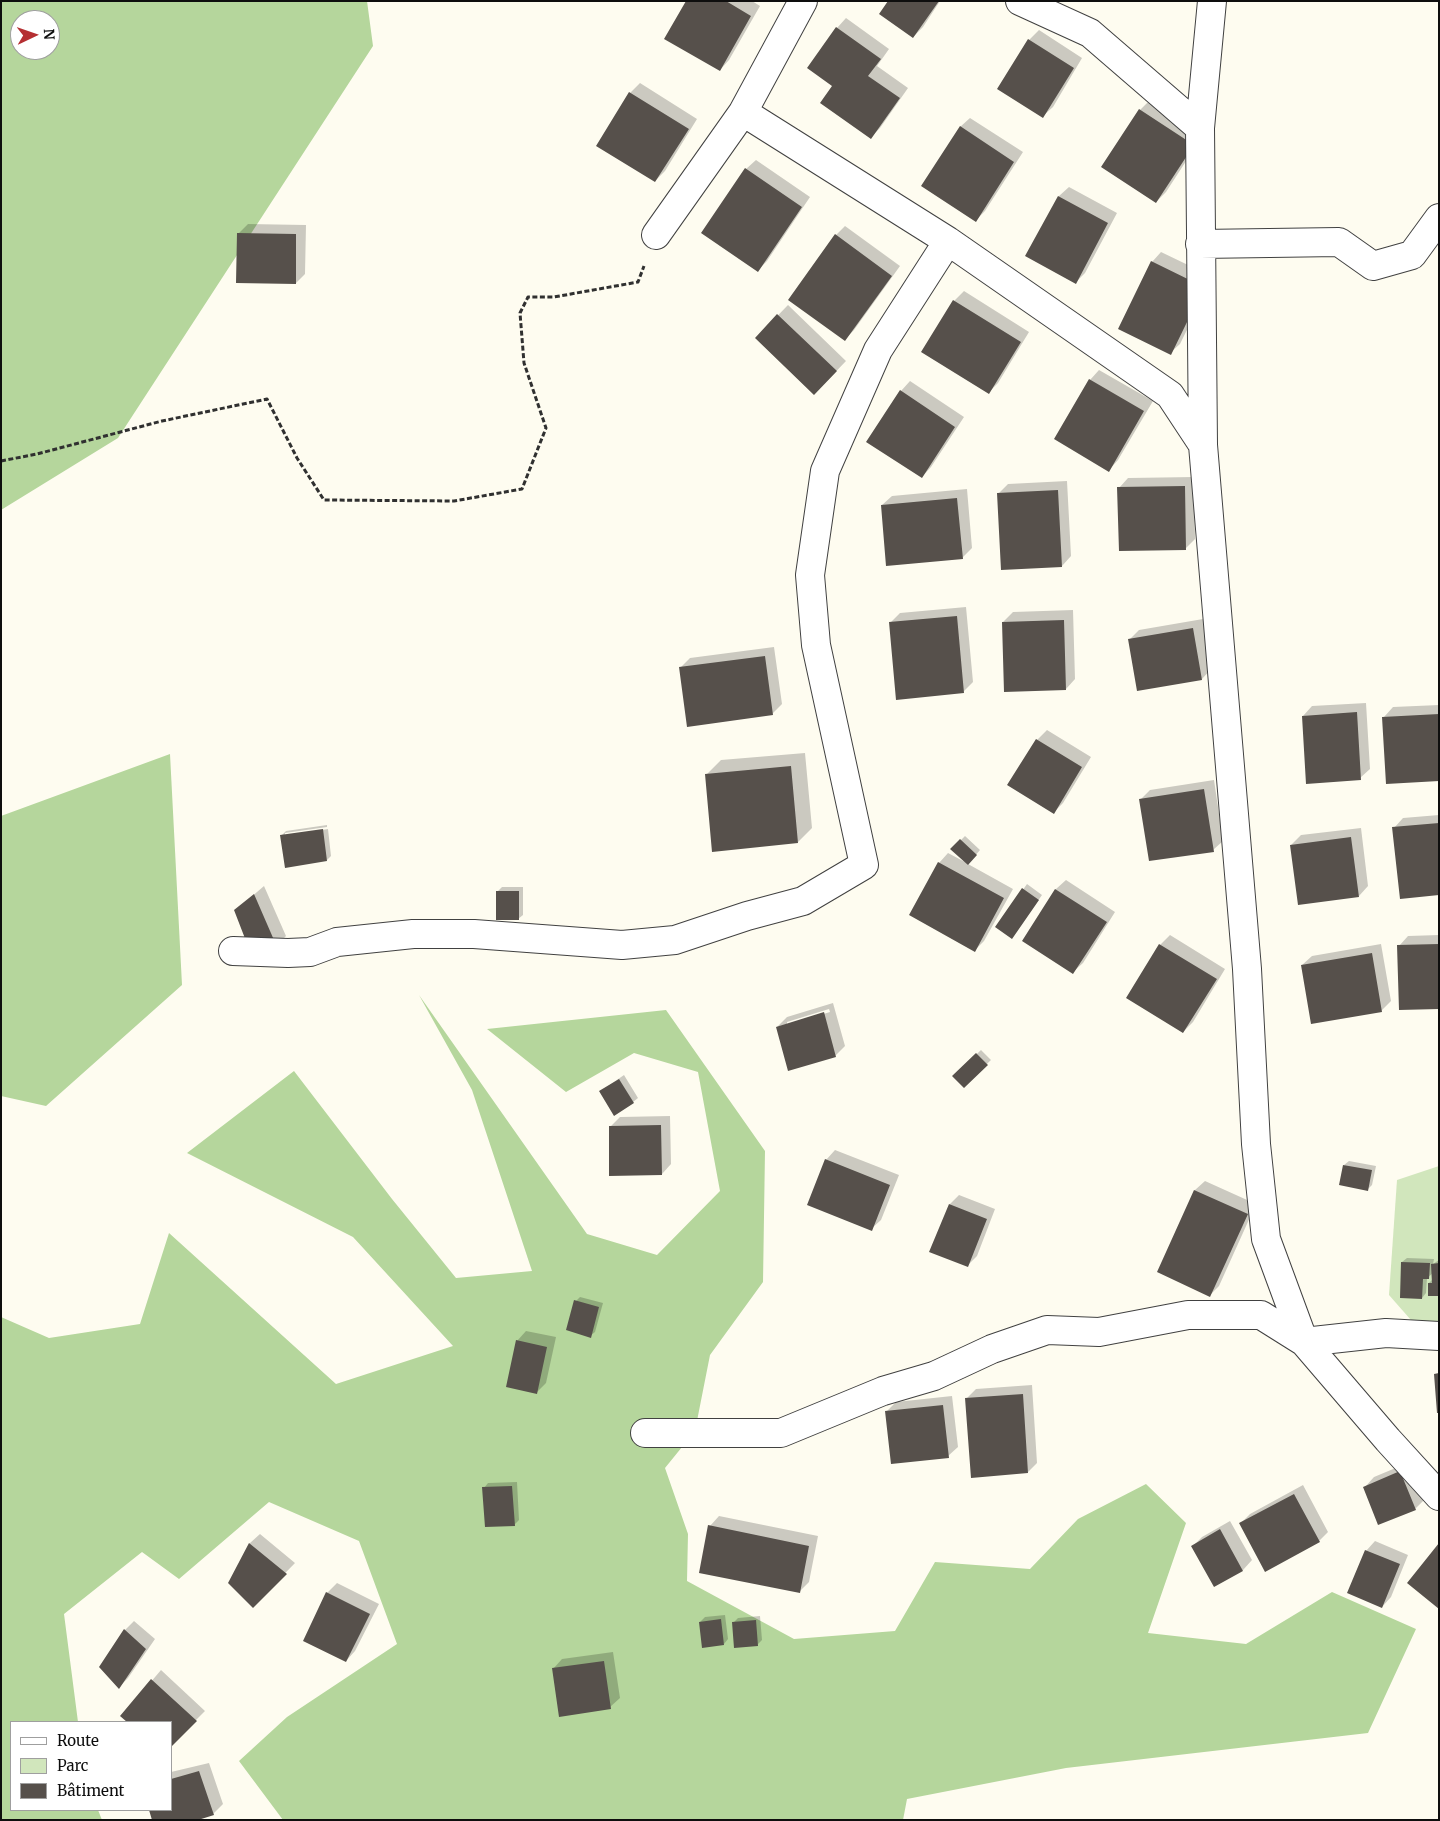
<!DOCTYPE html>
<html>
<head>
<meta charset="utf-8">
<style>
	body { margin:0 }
	#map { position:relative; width:1440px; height:1821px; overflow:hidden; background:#fefcf0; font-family:Merriweather,serif }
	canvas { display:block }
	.frame { position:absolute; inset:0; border:2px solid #0e0e0e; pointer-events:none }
	.legend { position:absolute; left:10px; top:1721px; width:162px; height:90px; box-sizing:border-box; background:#fff; border:1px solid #9f9f9f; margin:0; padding:6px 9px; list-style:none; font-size:15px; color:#0e0e0e }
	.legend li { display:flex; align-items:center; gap:10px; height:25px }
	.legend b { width:25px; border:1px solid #9f9f9f }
	.north { position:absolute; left:10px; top:10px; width:50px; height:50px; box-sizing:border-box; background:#fff; border:1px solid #9f9f9f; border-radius:50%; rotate:87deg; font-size:14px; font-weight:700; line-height:20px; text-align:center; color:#0e0e0e }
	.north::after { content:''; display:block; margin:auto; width:18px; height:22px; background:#b52f32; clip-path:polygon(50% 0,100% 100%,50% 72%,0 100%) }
</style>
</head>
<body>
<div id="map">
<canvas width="1440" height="1821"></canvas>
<div class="frame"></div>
<ul class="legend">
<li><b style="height:6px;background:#fff"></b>Route</li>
<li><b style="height:14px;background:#d1e6bc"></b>Parc</li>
<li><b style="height:14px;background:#56504b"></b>Bâtiment</li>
</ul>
<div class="north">N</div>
</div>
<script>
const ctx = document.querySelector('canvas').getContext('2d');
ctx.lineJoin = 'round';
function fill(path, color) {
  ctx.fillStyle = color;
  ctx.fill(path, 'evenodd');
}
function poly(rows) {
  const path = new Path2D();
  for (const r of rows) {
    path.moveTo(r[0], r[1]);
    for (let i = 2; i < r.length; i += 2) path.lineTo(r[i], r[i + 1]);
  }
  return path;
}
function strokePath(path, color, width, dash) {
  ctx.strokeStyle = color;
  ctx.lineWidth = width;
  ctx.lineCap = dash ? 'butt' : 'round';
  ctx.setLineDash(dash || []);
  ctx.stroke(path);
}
fill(poly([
	[1439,1166,1439,1352,1389,1295,1397,1180]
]), '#d1e6bc');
fill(poly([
	[1,1,367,1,373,46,118,438,1,510],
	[20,20,50,20,50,50,20,50],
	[170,754,182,985,46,1106,1,1096,1,816],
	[419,995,587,1234,657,1255,720,1191,698,1072,634,1053,566,1092,487,1029,666,1010,765,1151,763,1282,710,1355,695,1431,665,1468,688,1534,687,1581,794,1639,895,1631,935,1562,1030,1569,1078,1519,1146,1484,1186,1523,1148,1633,1246,1644,1332,1592,1416,1629,1368,1733,1066,1768,907,1799,903,1820,283,1820,239,1761,287,1717,397,1644,359,1541,269,1502,179,1579,142,1552,64,1614,78,1722,11,1722,11,1810,98,1810,102,1820,1,1820,1,1317,49,1338,140,1324,169,1233,336,1384,453,1346,353,1237,187,1153,294,1071,392,1199,456,1278,532,1271,472,1090]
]), '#b5d69c');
fill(poly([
	[687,1,752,1,760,6,729,60,720,70],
	[889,1,940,1,923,27,913,37],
	[846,18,889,49,877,66,908,88,880,128,871,137,834,86,837,28],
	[1039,30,1082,58,1053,107,1043,116,1029,40],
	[640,83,697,119,665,171,655,181,630,93],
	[1150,100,1203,135,1166,192,1156,202,1103,166,1140,110],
	[970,118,1023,152,985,211,976,220,960,127],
	[756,160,810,197,767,261,758,270,746,169],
	[1069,187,1117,213,1085,273,1075,283,1027,256,1059,196],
	[248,224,306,225,305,274,296,283,238,234],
	[845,226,900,266,854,330,845,339,836,235],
	[1161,252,1213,277,1180,344,1170,353,1152,262],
	[964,291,1029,332,998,383,988,393,954,301],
	[788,305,846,361,824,384,756,338],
	[1099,370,1153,401,1118,460,1109,470,1090,380],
	[910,381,964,417,931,467,922,477,901,391],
	[1194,477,1195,539,1185,549,1119,488,1128,478],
	[1067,481,1071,556,1062,566,999,493,1008,484],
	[967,489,972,548,962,558,882,505,892,496],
	[966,607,973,682,963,692,890,623,900,613],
	[1073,610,1075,679,1066,689,1003,622,1013,612],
	[1203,619,1211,669,1202,679,1129,640,1139,630],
	[774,647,782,704,772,714,680,668,690,658],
	[1366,703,1370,769,1360,778,1303,716,1312,706],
	[1439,705,1439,780,1384,717,1393,707],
	[1047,730,1091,757,1063,803,1054,812,1009,785,1037,740],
	[805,753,812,828,798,842,706,775,721,760],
	[1214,780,1223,841,1213,850,1141,799,1150,790],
	[1439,815,1439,894,1394,828,1403,818],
	[327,825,327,827,285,833,285,836,328,829,331,856,327,860,282,835,286,831],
	[1361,828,1368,886,1359,896,1291,845,1301,835],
	[965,836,980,850,968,864,1013,889,984,941,975,950,939,863,948,853,965,862,952,849],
	[1066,880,1115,912,1083,963,1073,972,1024,940,1056,889],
	[1027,884,1042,895,1012,938,997,927],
	[264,886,286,936,277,945,236,910],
	[502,887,523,887,523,915,518,919,498,891],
	[1170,935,1225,969,1193,1022,1183,1032,1128,998,1160,945],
	[1439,935,1439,1008,1399,946,1408,936],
	[1381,944,1391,1001,1381,1011,1302,965,1312,956],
	[833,1003,845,1046,835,1056,777,1027,787,1017],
	[829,1009,830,1012,787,1025,787,1022],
	[981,1050,991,1060,964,1086,954,1076],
	[624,1075,638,1098,633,1102,601,1091],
	[670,1116,671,1164,662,1174,610,1127,620,1117],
	[835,1150,899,1175,881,1220,871,1229,826,1160],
	[1349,1161,1376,1166,1372,1185,1368,1189,1344,1165],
	[1205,1181,1256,1204,1219,1286,1210,1295,1158,1272,1195,1190],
	[959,1195,995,1209,977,1256,968,1265,950,1204],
	[1407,1258,1434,1259,1433,1264,1439,1260,1439,1295,1429,1283,1433,1279,1433,1273,1427,1278,1426,1293,1422,1298,1402,1262],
	[580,1297,603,1303,595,1332,590,1336,576,1301],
	[526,1331,556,1337,546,1383,536,1393,517,1341],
	[1032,1385,1037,1463,1028,1472,966,1399,976,1389],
	[952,1396,958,1447,948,1456,886,1412,896,1402],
	[1410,1462,1425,1499,1415,1509,1365,1487,1374,1477],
	[517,1482,519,1520,514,1525,484,1488,488,1483],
	[1303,1485,1328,1532,1319,1541,1241,1523,1250,1514],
	[719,1516,818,1536,809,1582,799,1592,710,1526],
	[1230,1521,1252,1560,1243,1570,1215,1586,1193,1546,1202,1537],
	[260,1534,295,1563,253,1606,230,1582,250,1543],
	[1375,1541,1408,1555,1391,1597,1382,1607,1366,1551],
	[337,1583,379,1604,355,1651,346,1661,327,1593],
	[725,1615,728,1639,724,1644,700,1622,705,1617],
	[760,1616,762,1640,757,1645,733,1623,738,1618],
	[134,1621,155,1639,128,1678,119,1687,125,1630],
	[613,1652,620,1698,610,1707,553,1669,562,1659],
	[161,1670,205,1711,171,1745,171,1722,129,1722,122,1716],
	[209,1763,223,1804,213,1814,153,1820,150,1810,171,1810,171,1772]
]), '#0003');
fill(poly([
	[686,1,726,1,751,16,720,71,664,39],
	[888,1,939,1,913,38,879,14],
	[836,27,881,59,868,76,900,98,871,139,820,103,832,86,807,68],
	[1028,39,1074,68,1043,118,997,89],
	[629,92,689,129,655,182,596,146],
	[1139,109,1194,145,1156,203,1101,167],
	[960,126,1014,162,976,222,921,186],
	[745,168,802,207,758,272,701,233],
	[1058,196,1108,223,1076,284,1025,256],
	[237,233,296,234,296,284,236,283],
	[835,234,892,276,845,341,788,300],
	[1151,261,1204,287,1171,355,1118,329],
	[953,300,1021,342,989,394,921,352],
	[777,314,837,371,814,395,755,338],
	[1089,379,1144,411,1109,472,1054,439],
	[900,390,955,427,922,478,866,442],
	[1185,486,1186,550,1119,551,1117,487],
	[1058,490,1062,567,1001,570,997,493],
	[957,498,963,559,886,566,881,505],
	[957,616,964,693,896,700,889,622],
	[1064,620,1066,690,1004,692,1002,622],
	[1193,628,1202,680,1137,691,1128,639],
	[765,656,773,715,687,727,679,667],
	[1357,712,1361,780,1306,784,1302,716],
	[1439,714,1439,781,1386,784,1382,717],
	[1036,739,1082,767,1054,814,1007,785],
	[791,766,798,843,712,852,705,774],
	[1204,789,1214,852,1149,861,1139,799],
	[1439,823,1439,895,1400,899,1392,827],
	[323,829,327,861,285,868,280,835],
	[1351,837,1359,897,1298,905,1290,845],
	[960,839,977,855,968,865,950,849],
	[938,862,1004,898,975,952,909,915],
	[1022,888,1039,900,1012,939,995,927],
	[1055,889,1107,922,1073,974,1022,941],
	[496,891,519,891,519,920,496,920],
	[254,894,277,947,251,954,234,910],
	[1159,944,1217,979,1183,1033,1126,998],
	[1439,944,1439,1009,1399,1010,1397,945],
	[1372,953,1382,1012,1311,1024,1301,965],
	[824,1012,836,1057,788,1071,776,1027],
	[976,1053,988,1065,964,1088,952,1076],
	[619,1079,634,1103,614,1116,599,1091],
	[661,1125,662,1175,609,1176,609,1126],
	[825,1159,890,1185,872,1231,807,1205],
	[1343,1165,1372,1170,1368,1191,1339,1185],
	[1194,1190,1248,1214,1210,1297,1157,1272],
	[949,1204,987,1219,968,1267,929,1252],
	[1401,1262,1430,1263,1429,1279,1423,1279,1422,1299,1400,1298],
	[1439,1263,1439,1296,1428,1296,1428,1283,1432,1283,1431,1264],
	[574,1300,599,1307,591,1338,566,1330],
	[516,1340,547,1347,537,1394,506,1387],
	[1439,1373,1439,1413,1437,1413,1434,1374],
	[1023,1394,1028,1473,971,1478,965,1398],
	[943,1405,949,1458,891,1464,885,1411],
	[1400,1471,1416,1510,1378,1525,1363,1487],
	[512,1486,515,1526,485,1527,482,1487],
	[1294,1494,1320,1542,1265,1572,1239,1523],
	[708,1525,809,1546,800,1593,699,1573],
	[1220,1529,1243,1571,1214,1587,1191,1546],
	[249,1543,287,1574,253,1608,228,1583],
	[1439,1543,1439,1609,1407,1583],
	[1365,1550,1400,1564,1382,1608,1347,1593],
	[326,1592,370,1614,346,1662,303,1641],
	[721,1619,724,1645,702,1648,699,1622],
	[756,1620,758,1646,734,1648,732,1622],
	[124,1629,146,1649,119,1689,99,1667],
	[604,1661,611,1709,559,1717,552,1668],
	[151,1679,197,1721,171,1747,171,1722,127,1722,120,1716],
	[199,1771,214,1815,198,1820,152,1820,149,1810,171,1810,171,1779]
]), '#56504b');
const minor = poly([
	[1020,1,1090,33,1200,128],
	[743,112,948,241,1170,395,1203,445],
	[656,235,743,112,803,1],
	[1200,244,1339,242,1373,266,1412,255,1439,218],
	[233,951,288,953,310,952,337,942,413,934,474,934,622,945,675,940,747,916,803,901,864,865,816,645,810,575,825,471,878,350,948,241],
	[1439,1336,1386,1333,1304,1342,1388,1440,1439,1496],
	[645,1433,781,1433,883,1391,934,1376,992,1349,1047,1330,1099,1332,1188,1315,1261,1315,1304,1342,1266,1239,1256,1144,1247,969,1203,445,1200,128,1212,1]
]);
strokePath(minor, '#414141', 30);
strokePath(poly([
	[1,461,37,454,162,421,267,399,297,458,324,500,454,501,522,489,546,428,524,363,520,313,528,297,554,297,638,282,644,266]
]), '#303030', 3, [5, 2.5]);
strokePath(minor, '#fff', 28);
</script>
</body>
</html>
